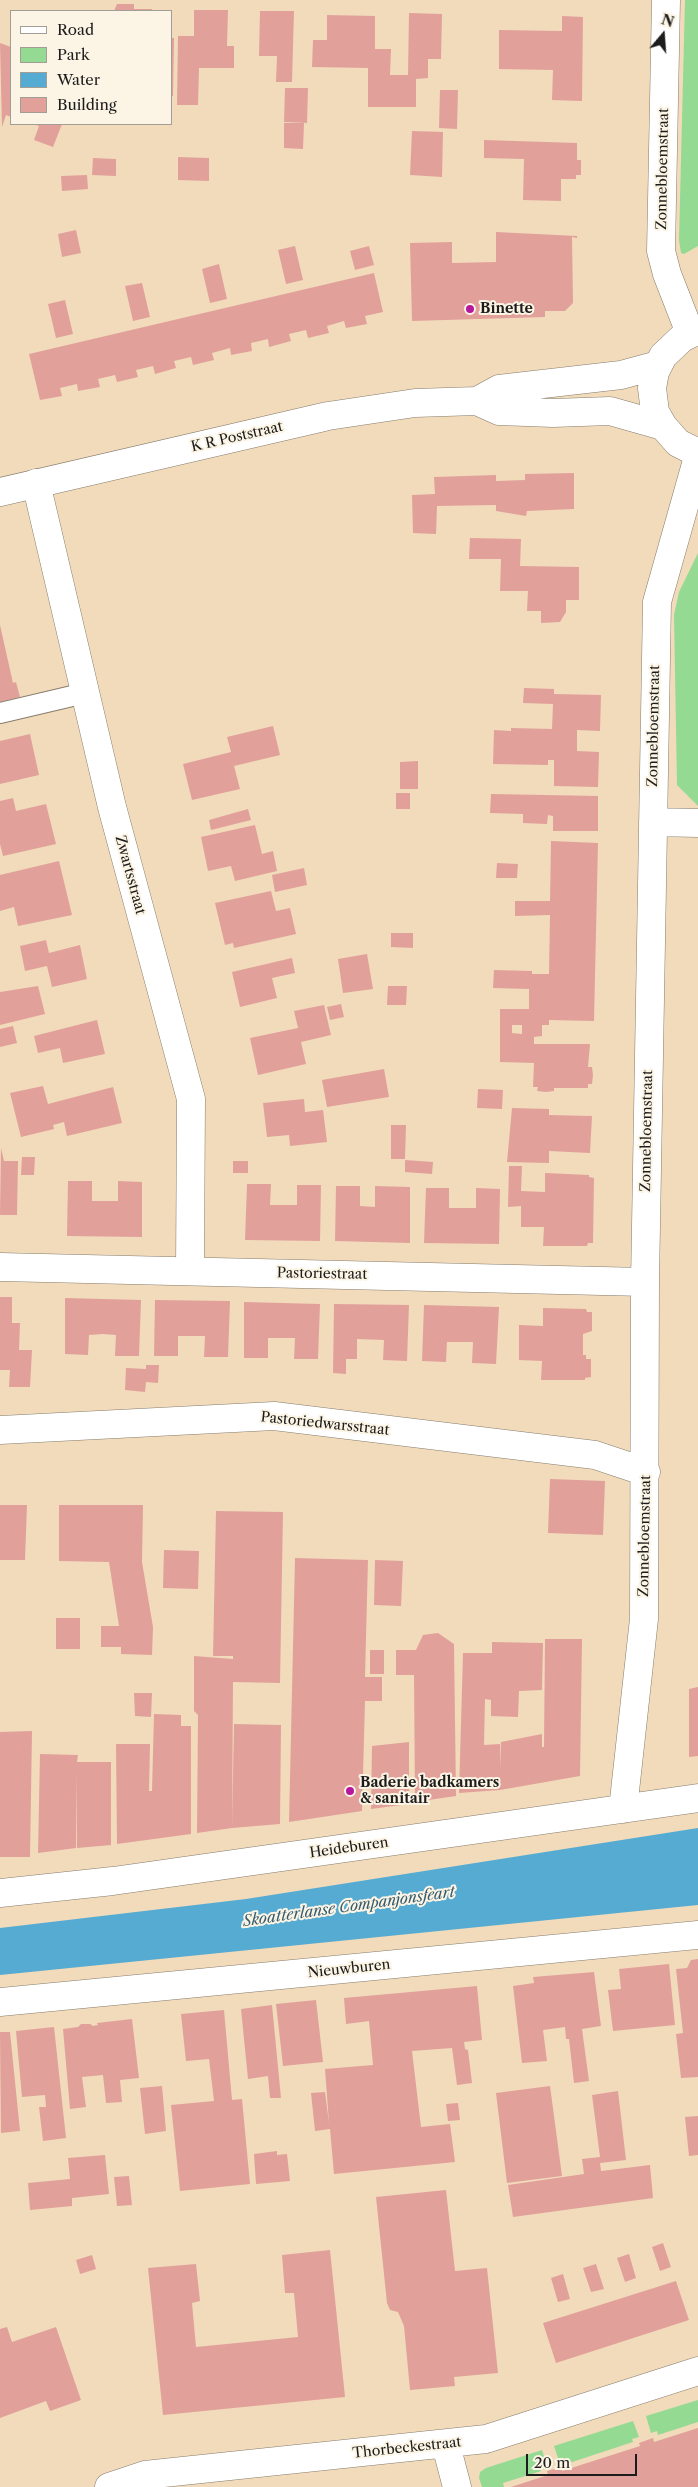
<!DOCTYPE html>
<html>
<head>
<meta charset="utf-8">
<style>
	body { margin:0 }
	#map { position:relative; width:698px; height:2487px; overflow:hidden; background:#f1dbbb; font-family:"Libre Caslon Text",serif }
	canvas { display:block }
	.legend { position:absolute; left:10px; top:10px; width:162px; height:115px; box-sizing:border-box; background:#fcf5e5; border:1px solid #a29e95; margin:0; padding:6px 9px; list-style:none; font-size:15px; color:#1c1c1c }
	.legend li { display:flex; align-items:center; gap:10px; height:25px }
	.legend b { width:25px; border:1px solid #a29e95 }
	.north { position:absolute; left:638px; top:10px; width:50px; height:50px; -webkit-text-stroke:4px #fcf5e5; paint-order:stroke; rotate:18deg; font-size:14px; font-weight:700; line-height:20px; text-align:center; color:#1c1c1c }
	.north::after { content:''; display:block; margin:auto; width:18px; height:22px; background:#1c1c1c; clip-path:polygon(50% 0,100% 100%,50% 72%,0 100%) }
	.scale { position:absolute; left:526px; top:2454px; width:111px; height:22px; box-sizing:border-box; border:2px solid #1c1c1c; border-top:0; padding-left:6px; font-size:15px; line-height:18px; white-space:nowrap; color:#1c1c1c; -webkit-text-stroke:4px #fcf5e5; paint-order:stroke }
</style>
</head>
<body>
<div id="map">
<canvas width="698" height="2487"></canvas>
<ul class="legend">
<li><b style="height:6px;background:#fff"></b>Road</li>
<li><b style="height:14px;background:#95da93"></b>Park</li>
<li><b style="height:14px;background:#56abd2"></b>Water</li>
<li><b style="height:14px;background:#e2a09b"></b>Building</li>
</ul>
<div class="north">N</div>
<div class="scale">20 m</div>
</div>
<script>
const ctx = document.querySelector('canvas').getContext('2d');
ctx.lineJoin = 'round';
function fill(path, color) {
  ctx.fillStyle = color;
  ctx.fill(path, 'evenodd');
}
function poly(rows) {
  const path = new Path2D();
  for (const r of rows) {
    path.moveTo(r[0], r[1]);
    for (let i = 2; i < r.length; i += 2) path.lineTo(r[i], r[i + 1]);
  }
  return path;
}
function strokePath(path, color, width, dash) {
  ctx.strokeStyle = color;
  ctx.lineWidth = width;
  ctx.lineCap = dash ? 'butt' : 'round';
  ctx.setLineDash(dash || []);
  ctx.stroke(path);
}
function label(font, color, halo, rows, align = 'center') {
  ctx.font = font + ' "Libre Caslon Text",serif';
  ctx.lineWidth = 4;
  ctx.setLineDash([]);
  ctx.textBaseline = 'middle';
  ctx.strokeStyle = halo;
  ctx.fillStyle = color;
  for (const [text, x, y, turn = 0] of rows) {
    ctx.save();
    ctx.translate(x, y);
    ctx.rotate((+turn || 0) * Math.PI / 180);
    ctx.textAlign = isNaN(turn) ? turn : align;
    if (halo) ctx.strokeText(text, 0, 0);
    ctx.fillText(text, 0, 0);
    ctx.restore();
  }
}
fill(poly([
	[685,0,698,0,698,246,684,254,681,253,679,240],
	[698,553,698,806,677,785,674,615,679,592],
	[698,2400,698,2422,658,2435,657,2431,651,2433,646,2416],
	[633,2421,639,2437,632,2439,633,2442,566,2464,564,2460,559,2461,554,2446],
	[542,2450,547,2466,540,2467,541,2471,503,2483,504,2487,482,2487,479,2478,480,2472,486,2468]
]), '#95da93');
fill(poly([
	[698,1828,698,1905,0,1975,0,1928,246,1899]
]), '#56abd2');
fill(poly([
	[117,4,134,4,134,9,152,9,152,11,114,11],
	[194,10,228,10,227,46,234,46,234,68,199,68,198,105,177,105,178,36,194,36],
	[260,11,294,11,292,82,276,82,277,56,259,56],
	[409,13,442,14,441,59,428,59,428,78,416,79,416,107,368,107,368,68,312,67,313,40,327,40,327,15,375,16,375,49,391,49,390,75,408,75],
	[562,16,583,17,582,101,552,100,553,70,499,69,499,30,562,31],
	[171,38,174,38,173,96,171,96],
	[0,43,11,47,11,117,6,115,2,127],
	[285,88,308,88,307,123,284,122],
	[440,90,458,90,457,129,439,128],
	[284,123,304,123,303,149,284,148],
	[33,124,62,124,53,147,34,140,39,126],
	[412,131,443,132,442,177,410,175],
	[484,140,577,143,577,160,581,160,581,175,576,175,576,179,561,179,561,201,523,200,524,159,484,158],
	[178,157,209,158,209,181,178,180],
	[93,158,116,159,116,176,92,175],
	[87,175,88,189,62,191,61,176],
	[76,230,81,253,62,257,58,234],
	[496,232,577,236,577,238,572,237,573,303,565,311,545,311,545,317,412,321,410,243,452,242,452,263,496,262],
	[295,246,303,280,286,284,278,250],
	[369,246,374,265,355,270,350,251],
	[219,264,227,299,210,303,202,269],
	[374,273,383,312,365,316,367,324,346,328,344,321,327,326,329,333,308,338,306,330,289,334,291,341,269,347,268,339,251,343,252,351,231,355,230,348,212,353,214,360,193,365,191,357,174,361,176,368,155,374,153,366,136,370,138,377,117,382,115,375,98,379,100,387,78,391,77,384,60,388,62,396,40,400,29,354],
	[142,283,150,317,133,321,125,286],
	[65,300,73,334,56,338,48,304],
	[574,473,574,509,527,511,526,516,496,511,496,505,437,506,436,534,413,533,412,495,435,494,434,477,496,475,496,481,525,480,525,474],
	[470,538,521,539,520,566,579,567,579,600,566,600,566,612,560,622,541,623,541,611,527,611,528,591,500,591,501,559,469,559],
	[0,625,13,683,16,682,20,697,0,702],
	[524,688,554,689,554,694,601,695,600,731,577,730,577,751,599,752,598,787,554,786,554,760,548,760,548,765,493,764,494,730,511,731,511,728,552,729,553,704,523,703],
	[273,726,280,755,234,766,240,789,192,800,183,764,231,752,227,737],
	[30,734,39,775,0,784,0,741],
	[418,761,418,789,400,789,400,762],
	[396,793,410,793,410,809,396,809],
	[491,794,598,796,598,831,553,831,553,816,548,815,547,824,523,823,523,814,490,813],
	[13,798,16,811,46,804,56,844,3,856,0,844,0,801],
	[248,809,251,820,211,830,209,820],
	[255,825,262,854,273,851,277,871,235,881,231,866,208,871,201,837],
	[551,841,598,843,594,1021,549,1020,549,1025,542,1025,542,1036,534,1037,534,1044,590,1044,588,1067,592,1067,593,1075,592,1084,588,1084,588,1088,554,1088,554,1091,546,1092,537,1091,538,1087,533,1087,534,1063,500,1062,500,1009,529,1009,529,989,493,988,494,970,532,971,532,974,549,974,550,915,515,916,515,901,550,901],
	[512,1025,522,1025,522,1034,512,1033],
	[59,861,72,915,18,926,14,907,0,911,0,875],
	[497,863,518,864,517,878,496,878],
	[304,868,307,885,275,892,272,875],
	[271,891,276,911,290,908,296,934,234,948,233,943,225,945,215,903],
	[391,933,413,933,413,948,391,947],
	[46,940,49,953,80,945,87,979,52,987,47,966,25,971,20,946],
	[367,954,373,989,343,993,338,959],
	[292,958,295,973,272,978,277,998,240,1007,232,972],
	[38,986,45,1014,0,1025,0,992],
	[388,986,407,986,406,1005,387,1005],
	[341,1004,344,1017,330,1020,327,1007],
	[324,1005,331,1035,301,1042,306,1064,258,1075,250,1038,298,1028,294,1011],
	[97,1020,105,1054,63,1063,60,1048,38,1053,34,1036],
	[13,1026,17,1043,0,1047,0,1029],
	[384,1069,389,1097,327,1107,322,1080],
	[43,1086,48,1104,113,1087,122,1123,67,1136,64,1122,53,1125,54,1129,21,1137,10,1093],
	[478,1089,503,1090,502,1109,477,1108],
	[304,1099,305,1112,323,1110,327,1142,290,1146,289,1135,267,1137,263,1103],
	[512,1108,549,1109,549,1115,592,1116,590,1153,549,1151,549,1163,507,1162],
	[391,1125,406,1125,405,1159,391,1159],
	[1,1148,4,1161,18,1161,17,1215,0,1215],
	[22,1157,35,1157,34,1175,21,1175],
	[405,1160,433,1162,432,1174,405,1172],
	[233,1161,248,1161,248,1173,233,1173],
	[509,1166,522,1166,521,1191,545,1192,545,1173,589,1175,589,1177,594,1178,593,1243,588,1243,587,1246,543,1246,544,1227,521,1227,521,1206,508,1207],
	[68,1181,92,1181,92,1201,118,1201,118,1181,142,1182,142,1237,67,1236],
	[247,1184,271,1184,270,1205,297,1205,297,1185,321,1185,320,1241,245,1240],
	[336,1186,360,1186,360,1206,375,1207,375,1186,410,1187,410,1243,335,1241],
	[426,1188,449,1188,449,1208,476,1208,476,1188,500,1189,499,1244,424,1243],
	[0,1297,12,1297,12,1323,20,1323,19,1350,32,1350,30,1387,9,1387,10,1370,0,1370],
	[65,1298,141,1300,139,1356,115,1356,116,1335,103,1334,89,1335,88,1355,65,1354],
	[155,1300,230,1301,228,1357,204,1357,205,1336,178,1336,178,1356,154,1356],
	[244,1302,320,1304,318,1359,294,1359,295,1338,268,1338,268,1358,244,1358],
	[334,1304,409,1305,407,1361,383,1360,384,1340,357,1339,357,1359,346,1359,346,1374,333,1373],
	[424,1305,499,1307,496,1364,472,1363,473,1342,447,1342,446,1362,422,1361],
	[543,1308,586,1309,587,1312,592,1312,592,1331,583,1334,583,1355,586,1355,586,1359,591,1359,591,1377,585,1378,585,1380,541,1380,542,1361,519,1360,519,1325,543,1326],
	[146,1365,159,1365,158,1383,146,1382,145,1392,125,1390,126,1368,146,1369],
	[550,1479,605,1481,603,1535,548,1533],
	[0,1505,27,1505,25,1560,0,1560],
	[59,1505,143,1505,142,1562,153,1627,152,1655,121,1654,121,1647,101,1647,101,1626,119,1626,109,1562,59,1561],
	[216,1511,283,1512,280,1683,233,1682,232,1828,197,1833,198,1715,194,1711,194,1656,233,1659,233,1656,213,1656],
	[164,1550,199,1551,198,1589,163,1588],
	[295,1558,368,1560,365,1677,382,1677,382,1701,365,1701,362,1811,289,1822],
	[375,1560,403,1561,401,1606,374,1605],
	[56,1618,80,1618,80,1649,56,1649],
	[438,1633,454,1644,456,1796,415,1802,414,1675,396,1675,396,1650,416,1650,423,1635],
	[545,1639,582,1639,580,1776,500,1790,459,1793,463,1653,492,1653,492,1642,543,1643,542,1690,519,1691,518,1717,491,1716,491,1700,485,1699,484,1745,500,1744,500,1769,501,1742,542,1734,542,1747,544,1747],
	[370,1650,384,1650,384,1674,370,1674],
	[698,1687,698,1756,689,1757,689,1689],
	[134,1693,152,1693,151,1717,135,1716],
	[154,1714,181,1715,181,1726,191,1726,191,1834,117,1844,116,1744,150,1744,149,1791,152,1791],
	[234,1724,281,1725,280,1824,232,1828],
	[32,1731,30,1857,0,1857,0,1732],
	[409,1742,409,1804,371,1809,372,1746],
	[40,1754,78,1755,77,1762,111,1762,111,1845,77,1848,77,1773,76,1848,38,1853],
	[698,1959,698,2077,681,2078,676,2034,683,2033,676,1969,687,1968,691,1960],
	[669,1964,675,2025,613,2031,608,1990,621,1989,619,1969],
	[594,1972,601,2026,582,2029,589,2081,574,2083,569,2039,566,2039,565,2027,543,2030,547,2061,522,2063,513,1986,534,1983,533,1977],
	[477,1986,482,2040,464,2042,465,2049,468,2050,472,2083,457,2085,452,2048,412,2051,421,2127,450,2124,455,2162,334,2174,330,2129,315,2131,311,2093,325,2092,329,2123,325,2069,373,2065,369,2021,346,2024,344,1998],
	[316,2000,323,2062,283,2066,276,2004],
	[272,2005,281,2098,270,2098,268,2076,248,2079,241,2009],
	[224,2010,232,2100,242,2099,250,2184,180,2191,171,2105,214,2101,209,2059,186,2061,181,2014],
	[132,2019,139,2078,120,2080,122,2102,106,2103,103,2075,82,2077,86,2107,70,2109,63,2029,78,2027,81,2024,90,2024,93,2026,98,2025,97,2023],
	[54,2027,66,2138,43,2141,39,2107,46,2107,45,2095,22,2097,16,2031],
	[0,2032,10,2032,20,2131,1,2133],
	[162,2086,166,2131,145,2134,140,2088],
	[550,2086,562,2176,507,2183,496,2093],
	[618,2091,626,2160,600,2163,601,2171,650,2165,653,2198,513,2217,508,2185,584,2174,582,2159,600,2157,592,2095],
	[458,2103,460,2120,448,2121,446,2104],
	[698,2116,698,2155,689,2156,685,2117],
	[277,2151,277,2155,287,2154,290,2181,256,2184,254,2154],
	[105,2155,109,2194,72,2198,72,2206,30,2210,28,2183,70,2179,68,2158],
	[129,2176,132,2205,117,2206,114,2177],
	[446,2190,455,2271,487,2268,498,2373,454,2377,455,2386,410,2390,404,2326,398,2312,390,2310,387,2303,376,2197],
	[663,2243,671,2267,660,2271,652,2247],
	[330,2250,345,2397,163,2415,148,2268,196,2264,200,2301,192,2303,196,2347,298,2337,294,2293,285,2293,282,2255],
	[629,2254,636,2278,625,2282,617,2258],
	[92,2255,96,2269,80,2274,76,2260],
	[596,2264,604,2289,591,2292,583,2268],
	[563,2274,570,2299,558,2302,551,2278],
	[676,2281,689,2320,556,2363,543,2323],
	[7,2327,12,2342,56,2327,81,2400,50,2411,46,2401,0,2418,0,2329],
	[698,2428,698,2487,511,2487,548,2475,547,2471,561,2467,562,2471,640,2446,639,2443,653,2438,654,2442]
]), '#e2a09b');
const lane = poly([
	[0,713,85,693]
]);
const street = poly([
	[666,0,661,251,667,274,690,333],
	[36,483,112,807,191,1099,190,1271],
	[653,822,698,823],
	[0,1267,645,1282],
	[0,1430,274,1416,595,1455,646,1472],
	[623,1809,644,1619,645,1282,657,602,698,457],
	[0,1893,113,1881,698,1798],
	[0,2002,698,1935],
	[446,2445,457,2487],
	[109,2487,145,2475,486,2439,698,2371]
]);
const secondary = poly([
	[698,330,682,338,663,356,655,372,652,388,655,412,663,426,678,443,698,453],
	[477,401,499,389,621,375,658,365],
	[0,492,328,416,415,403,477,401,499,411,553,413,610,411,663,426]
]);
strokePath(lane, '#867c6c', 22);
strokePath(street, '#867c6c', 29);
strokePath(secondary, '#867c6c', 29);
strokePath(lane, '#fff', 20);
strokePath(street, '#fff', 28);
strokePath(secondary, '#fff', 28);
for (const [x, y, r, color] of [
	[470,309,5,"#b5179e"],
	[350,1791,5,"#b5179e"]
]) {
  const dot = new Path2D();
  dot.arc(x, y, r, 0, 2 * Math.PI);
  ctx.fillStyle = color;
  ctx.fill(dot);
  strokePath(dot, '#fcf5e5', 2);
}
label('14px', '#1c1c1c', '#fcf5e5', [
	["Zonnebloemstraat",663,169,-89],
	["K R Poststraat",237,437,-13],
	["Zonnebloemstraat",654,726,-89],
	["Zwartsstraat",130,875,75],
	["Zonnebloemstraat",647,1131,-89],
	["Pastoriestraat",322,1274,1],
	["Pastoriedwarsstraat",325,1424,6],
	["Zonnebloemstraat",645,1536,-89],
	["Heideburen",349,1848,-8],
	["Nieuwburen",349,1969,-6],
	["Thorbeckestraat",407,2448,-6]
]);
label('bold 14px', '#1c1c1c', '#fcf5e5', [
	["Binette",480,309],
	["Baderie badkamers",360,1783],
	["& sanitair",360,1799]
], 'left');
label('italic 15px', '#365c6e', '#fcf5e5', [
	["Skoatterlanse Companjonsfeart",349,1907,-8]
]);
</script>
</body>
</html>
